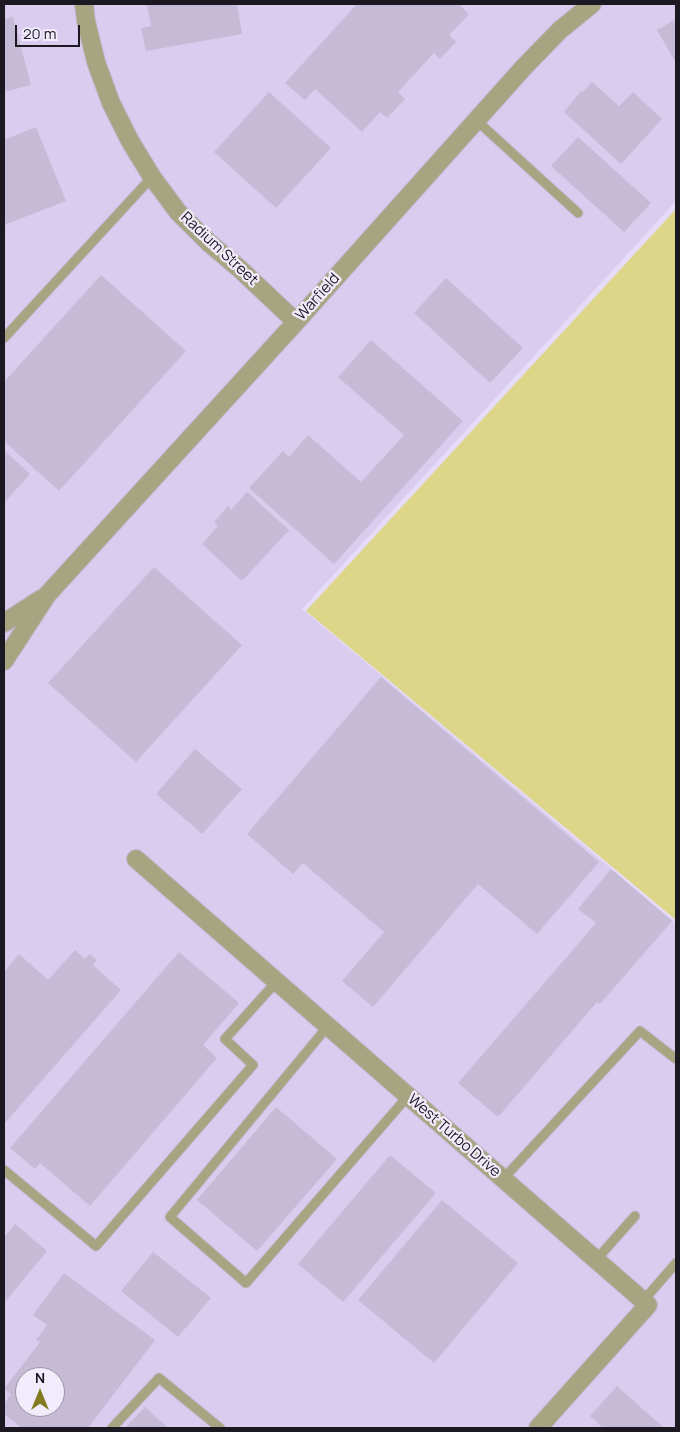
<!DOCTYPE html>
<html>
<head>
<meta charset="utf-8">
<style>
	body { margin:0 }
	#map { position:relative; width:680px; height:1432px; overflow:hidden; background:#e6dbf8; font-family:Manrope,sans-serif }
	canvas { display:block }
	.frame { position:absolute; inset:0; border:5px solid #1c1822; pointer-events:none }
	.north { position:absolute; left:15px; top:1367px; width:50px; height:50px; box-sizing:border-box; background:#f1ebfc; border:1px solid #9c97a5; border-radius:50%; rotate:0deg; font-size:14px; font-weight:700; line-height:20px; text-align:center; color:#1c1822 }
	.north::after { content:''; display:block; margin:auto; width:18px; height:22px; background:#837b21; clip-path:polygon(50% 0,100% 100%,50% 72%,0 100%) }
	.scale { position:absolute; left:15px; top:25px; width:65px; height:22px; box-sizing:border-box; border:2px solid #1c1822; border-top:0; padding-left:6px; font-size:15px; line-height:18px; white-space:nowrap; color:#1c1822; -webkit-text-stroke:4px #f1ebfc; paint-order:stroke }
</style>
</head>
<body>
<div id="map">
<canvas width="680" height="1432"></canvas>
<div class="frame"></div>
<div class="north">N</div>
<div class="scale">20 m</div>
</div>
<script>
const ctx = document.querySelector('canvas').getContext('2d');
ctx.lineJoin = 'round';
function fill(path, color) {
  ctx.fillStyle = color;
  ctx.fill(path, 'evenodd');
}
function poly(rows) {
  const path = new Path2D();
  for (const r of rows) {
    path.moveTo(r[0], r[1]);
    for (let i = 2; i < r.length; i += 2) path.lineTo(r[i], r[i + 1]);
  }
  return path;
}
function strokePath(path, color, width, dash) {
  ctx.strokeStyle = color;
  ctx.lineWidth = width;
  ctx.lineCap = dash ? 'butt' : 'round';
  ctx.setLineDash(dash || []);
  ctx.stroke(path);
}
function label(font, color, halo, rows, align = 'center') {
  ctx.font = font + ' Manrope,sans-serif';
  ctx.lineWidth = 4.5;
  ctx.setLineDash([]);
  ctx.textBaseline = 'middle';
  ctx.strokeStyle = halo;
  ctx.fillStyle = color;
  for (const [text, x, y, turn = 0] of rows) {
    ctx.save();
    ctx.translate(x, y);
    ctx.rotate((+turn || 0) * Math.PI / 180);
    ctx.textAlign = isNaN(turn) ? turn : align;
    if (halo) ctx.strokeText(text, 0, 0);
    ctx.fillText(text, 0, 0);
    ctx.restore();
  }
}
fill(poly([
	[4,4,676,4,676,201,302,609,676,923,676,1428,4,1428],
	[25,1377,55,1377,55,1407,25,1407]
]), '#daccef');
fill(poly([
	[676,209,676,920,306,611]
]), '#ddd689');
fill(poly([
	[147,4,237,4,242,34,146,51,141,28,151,26],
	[357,4,458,4,469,14,449,35,456,42,440,59,434,53,398,92,405,99,387,118,380,112,362,132,315,89,305,100,285,83],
	[13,17,31,85,4,92,4,19],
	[676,19,676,63,657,30],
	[592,82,619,106,633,92,662,119,621,164,564,112,581,91,583,92],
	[269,92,331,148,276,208,214,152],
	[36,127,66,201,4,225,4,140],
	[578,137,651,203,624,232,551,166],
	[101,275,186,351,59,491,4,441,4,382],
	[446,278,523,348,490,383,414,313],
	[371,340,463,421,334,564,249,488,283,451,289,457,308,435,361,482,404,435,338,377],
	[4,450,30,474,4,503],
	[247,492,289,530,242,581,202,544,218,526,214,522,228,506,231,510],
	[154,567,242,645,136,762,48,683],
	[381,677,599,862,537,934,478,884,373,1007,342,981,384,932,303,863,293,874,247,834],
	[195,749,242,789,202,834,156,794],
	[611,869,672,921,600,1004,597,1002,498,1117,458,1083,596,923,578,909],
	[75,950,85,959,90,954,97,960,93,965,121,990,4,1124,4,972,19,954,48,980],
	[179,952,239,1003,203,1045,217,1058,90,1206,40,1163,35,1169,10,1148],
	[276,1107,337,1159,257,1251,197,1200],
	[390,1155,436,1193,343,1302,298,1264],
	[442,1200,518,1263,434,1363,358,1300],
	[15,1224,47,1251,4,1303,4,1237],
	[153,1252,211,1298,178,1337,121,1291],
	[64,1273,155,1340,88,1428,22,1428,4,1414,4,1404,11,1394,4,1389,40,1342,36,1340,47,1325,33,1315],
	[25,1377,55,1377,55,1407,25,1407],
	[617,1386,664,1428,603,1428,590,1416],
	[145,1407,168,1428,125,1428]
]), '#c5bbd6');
const service = poly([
	[476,120,578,213],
	[4,338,152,177],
	[328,1026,170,1217,246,1283,408,1096],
	[4,1170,96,1246,253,1065,225,1039,277,981],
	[503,1179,640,1031,676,1059],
	[596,1260,635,1216],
	[643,1301,676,1263],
	[112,1428,159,1378,220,1428]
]);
const minor = poly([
	[84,4,86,21,96,62,111,103,130,141,152,177,178,212,208,242,241,270,296,322],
	[4,623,41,599],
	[4,661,47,595,296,322,524,67,560,30,592,4],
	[136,859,648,1305,538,1428]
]);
strokePath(service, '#c2b8d1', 11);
strokePath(minor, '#c2b8d1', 20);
strokePath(service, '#a7a581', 9);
strokePath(minor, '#a7a581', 18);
label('15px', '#1c1822', '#f1ebfc', [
	["Radium Street",219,249,43],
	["Warfield",318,297,-48],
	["West Turbo Drive",454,1136,41]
]);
</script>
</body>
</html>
